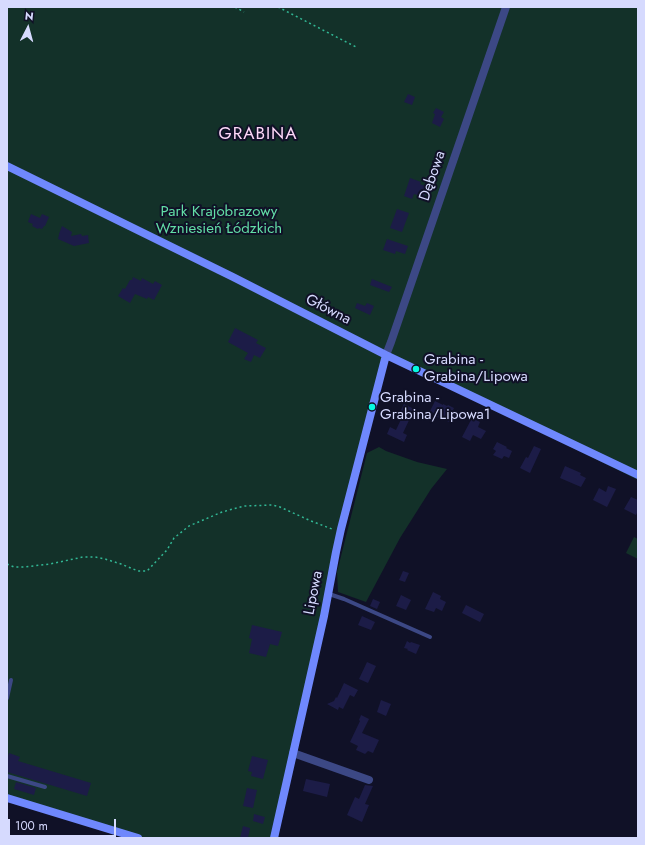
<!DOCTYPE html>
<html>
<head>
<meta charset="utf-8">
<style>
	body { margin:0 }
	#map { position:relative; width:645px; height:845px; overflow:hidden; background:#101127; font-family:Jost,sans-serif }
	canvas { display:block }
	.frame { position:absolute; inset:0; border:8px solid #d6dafe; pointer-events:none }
	.north { position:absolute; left:8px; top:8px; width:40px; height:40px; -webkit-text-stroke:3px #101127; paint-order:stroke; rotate:6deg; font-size:11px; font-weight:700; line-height:16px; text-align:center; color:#d6dafe }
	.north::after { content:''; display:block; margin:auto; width:14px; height:18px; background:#d6dafe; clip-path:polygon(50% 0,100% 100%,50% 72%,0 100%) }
	.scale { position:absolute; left:8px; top:819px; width:108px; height:18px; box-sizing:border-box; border:2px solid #d6dafe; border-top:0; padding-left:5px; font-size:12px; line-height:14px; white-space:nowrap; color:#d6dafe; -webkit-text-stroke:3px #101127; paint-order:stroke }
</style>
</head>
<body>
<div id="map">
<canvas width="645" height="845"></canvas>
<div class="frame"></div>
<div class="north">N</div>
<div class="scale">100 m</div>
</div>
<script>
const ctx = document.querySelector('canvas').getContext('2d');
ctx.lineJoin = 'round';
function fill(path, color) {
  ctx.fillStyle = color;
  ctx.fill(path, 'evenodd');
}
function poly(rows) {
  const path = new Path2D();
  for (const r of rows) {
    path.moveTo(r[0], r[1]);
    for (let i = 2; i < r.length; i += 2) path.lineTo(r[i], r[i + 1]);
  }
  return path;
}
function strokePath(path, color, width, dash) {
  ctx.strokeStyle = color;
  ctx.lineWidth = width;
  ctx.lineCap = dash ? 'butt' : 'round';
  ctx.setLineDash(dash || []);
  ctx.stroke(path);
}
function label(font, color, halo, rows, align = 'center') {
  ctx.font = font + ' Jost,sans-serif';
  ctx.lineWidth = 4;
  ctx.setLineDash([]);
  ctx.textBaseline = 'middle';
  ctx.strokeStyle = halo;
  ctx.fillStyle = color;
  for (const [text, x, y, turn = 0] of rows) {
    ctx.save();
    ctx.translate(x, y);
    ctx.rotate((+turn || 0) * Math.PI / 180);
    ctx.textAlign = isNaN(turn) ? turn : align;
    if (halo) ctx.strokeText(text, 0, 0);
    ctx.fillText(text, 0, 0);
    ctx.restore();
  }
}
fill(poly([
	[7,7,638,7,638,480,384,355,273,838,126,838,7,798],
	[379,447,386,451,417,462,447,469,431,489,400,538,366,602,338,592,337,572,367,453],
	[634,537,638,539,638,559,626,553]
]), '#133129');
fill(poly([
	[408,94,415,97,412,105,404,102],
	[436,108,444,112,441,117,444,119,440,127,432,123,435,114,433,113],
	[410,178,421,182,420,184,427,187,424,197,414,194,412,199,404,196],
	[397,209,409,213,402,232,390,228],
	[31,214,40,218,42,214,49,217,45,226,44,226,42,229,39,228,38,229,32,226,33,224,28,222],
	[62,226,72,232,71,236,81,234,82,236,88,235,89,243,74,246,58,239,59,235,59,234],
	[387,239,408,246,405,254,396,251,395,254,383,250],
	[133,277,141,281,142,278,153,284,155,281,162,285,154,300,148,297,147,299,135,294,130,303,118,296,123,288,125,289,130,280,132,280],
	[372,279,392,287,389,292,370,285],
	[357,303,365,306,367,303,374,306,370,315,355,308],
	[235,328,258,340,256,343,266,348,260,358,254,355,251,362,244,359,248,353,228,342],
	[435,401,443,405,443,404,447,406,448,405,454,408,453,410,458,412,452,423,437,417,437,415,430,411],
	[404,404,416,410,412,417,411,416,403,433,407,435,404,442,387,434,390,427,396,430,404,413,400,412],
	[472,418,480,422,478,427,486,431,481,439,473,435,470,441,462,437],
	[497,442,507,447,506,448,512,451,509,458,504,456,502,459,493,455,496,451,493,449],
	[534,446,541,449,530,473,520,468,526,457,528,458],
	[565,466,581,473,580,475,586,478,581,487,560,478],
	[608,486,616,489,607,507,593,500,599,488,606,492],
	[631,497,638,500,638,511,636,515,624,509],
	[403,571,409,573,405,582,399,580],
	[433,592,441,596,440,599,446,602,442,611,436,608,434,612,425,609],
	[401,595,411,600,406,610,396,606],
	[373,599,380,602,377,609,370,606],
	[466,605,484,614,480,622,462,613],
	[362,616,375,622,371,630,358,625],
	[252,625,282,632,278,646,270,644,266,657,249,653,252,639,249,638],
	[407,641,410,643,411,642,420,645,416,654,407,650,408,649,404,648],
	[367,662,376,666,368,683,359,679],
	[344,683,358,690,354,697,350,695,343,709,339,707,338,710,327,704,334,701,336,697,337,698],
	[381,700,391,704,386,716,377,712],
	[361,715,369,719,362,733,379,740,373,753,368,751,365,754,356,750,358,746,350,742,360,721,359,720],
	[9,753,20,757,18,761,91,783,87,796,7,772,7,759],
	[252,756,268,760,263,779,251,776,252,772,248,771],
	[306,779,330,784,327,797,303,791],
	[16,782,36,788,34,795,14,789],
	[365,785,373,786,365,804,369,805,362,822,347,815,355,797,359,799],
	[247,788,257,790,253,808,243,806],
	[254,814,265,817,263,824,253,821],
	[243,826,250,828,248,838,240,838]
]), '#1c1c47');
strokePath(poly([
	[235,7,244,12],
	[278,7,356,47],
	[7,564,14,567,24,567,50,564,83,557,95,557,105,559,121,564,138,571,147,571,167,550,174,538,189,526,222,512,244,506,272,505,280,507,311,521,332,529,334,529]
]), '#32b794', 1.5, [2, 3]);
strokePath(poly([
	[329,594,344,599,430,637],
	[7,698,11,680],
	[7,776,45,787]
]), '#3c4885', 4);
strokePath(poly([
	[386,355,391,342,506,7],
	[293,753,369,780]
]), '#3c4885', 8);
strokePath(poly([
	[7,166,233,277,386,355,638,475],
	[7,798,138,838],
	[274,838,324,616,336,552,341,529,386,355]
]), '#6f88fd', 8);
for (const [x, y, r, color] of [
	[416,369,4,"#06fbe1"],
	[372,407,4,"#06fbe1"]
]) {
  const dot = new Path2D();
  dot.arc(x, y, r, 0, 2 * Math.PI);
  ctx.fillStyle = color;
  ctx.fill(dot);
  strokePath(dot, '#101127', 1.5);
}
label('15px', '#d6dafe', '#101127', [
	["Dębowa",433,176,-71],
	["Główna",328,310,27],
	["Lipowa",314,593,-79]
]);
label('15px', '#62dea6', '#101127', [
	["Park Krajobrazowy",219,212],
	["Wzniesień Łódzkich",219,229]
]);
label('15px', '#d6dafe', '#101127', [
	["Grabina -",424,360],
	["Grabina/Lipowa",424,377],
	["Grabina -",380,398],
	["Grabina/Lipowa1",380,415]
], 'left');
ctx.letterSpacing = '1px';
label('17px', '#fed8f8', '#101127', [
	["GRABINA",258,135]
]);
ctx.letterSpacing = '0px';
</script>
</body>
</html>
